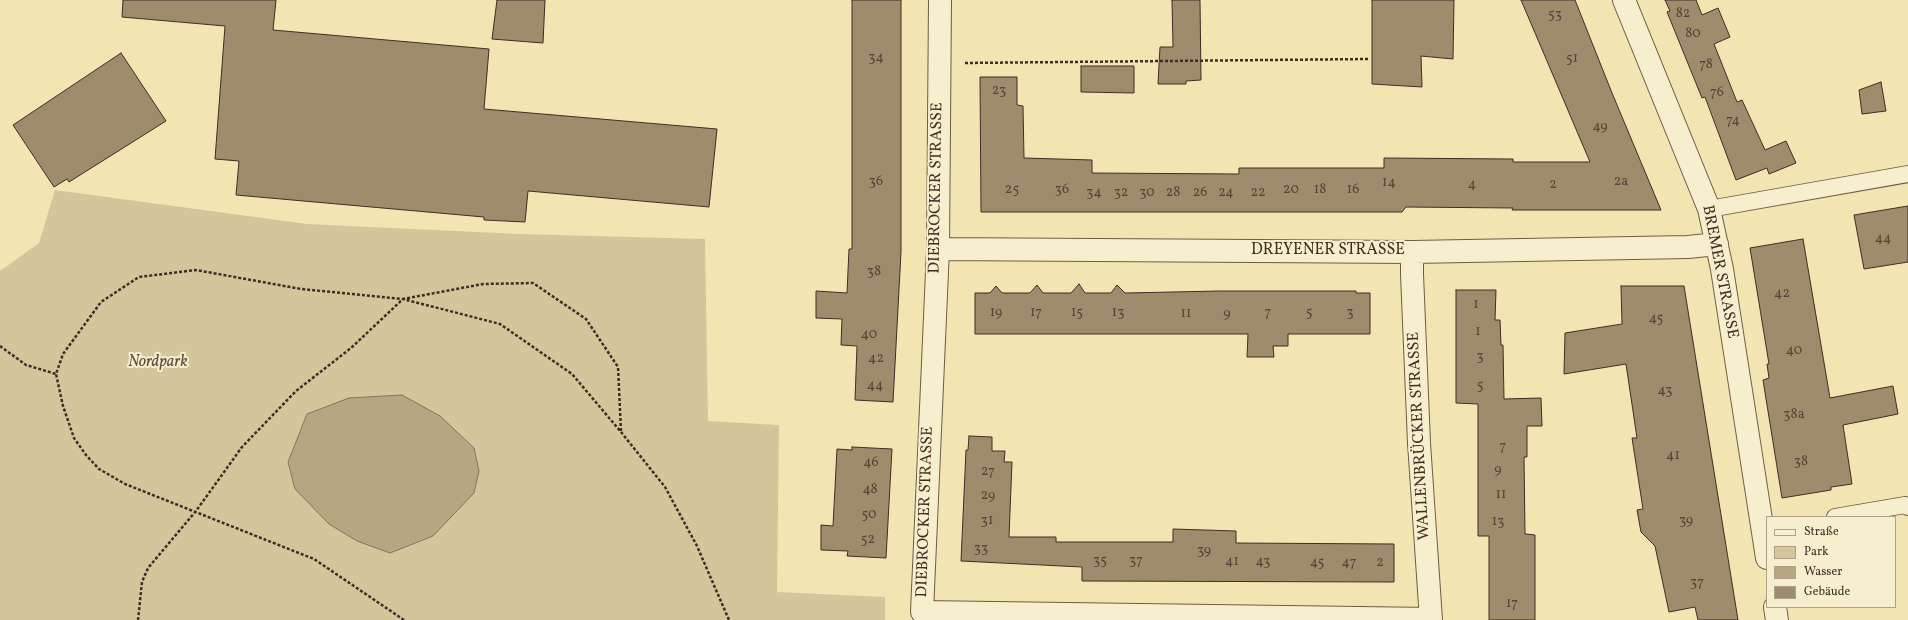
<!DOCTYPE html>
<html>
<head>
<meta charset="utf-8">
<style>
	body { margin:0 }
	#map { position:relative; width:1908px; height:620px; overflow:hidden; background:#f3e5b2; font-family:Vollkorn,serif }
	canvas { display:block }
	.legend { position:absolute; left:1766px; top:516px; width:130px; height:92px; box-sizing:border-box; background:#f7eecd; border:1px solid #aea089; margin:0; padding:5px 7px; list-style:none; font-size:12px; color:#412b23 }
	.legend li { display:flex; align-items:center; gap:8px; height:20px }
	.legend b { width:20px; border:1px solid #aea089 }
</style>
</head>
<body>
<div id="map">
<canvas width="1908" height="620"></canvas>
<ul class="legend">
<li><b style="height:5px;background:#f7eecd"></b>Straße</li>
<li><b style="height:11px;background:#d5c59a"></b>Park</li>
<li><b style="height:11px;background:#b6a681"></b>Wasser</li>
<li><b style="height:11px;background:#9e8c6d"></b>Gebäude</li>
</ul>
</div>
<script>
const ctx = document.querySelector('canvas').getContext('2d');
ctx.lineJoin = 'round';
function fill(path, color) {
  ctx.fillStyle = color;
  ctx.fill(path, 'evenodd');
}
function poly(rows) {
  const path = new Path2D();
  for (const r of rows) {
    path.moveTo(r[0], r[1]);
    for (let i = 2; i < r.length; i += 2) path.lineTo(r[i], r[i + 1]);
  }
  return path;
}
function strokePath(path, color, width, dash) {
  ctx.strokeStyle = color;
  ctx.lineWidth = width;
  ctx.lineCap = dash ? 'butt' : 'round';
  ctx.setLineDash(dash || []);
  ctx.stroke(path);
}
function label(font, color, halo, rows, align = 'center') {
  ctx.font = font + ' Vollkorn,serif';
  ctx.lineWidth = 4;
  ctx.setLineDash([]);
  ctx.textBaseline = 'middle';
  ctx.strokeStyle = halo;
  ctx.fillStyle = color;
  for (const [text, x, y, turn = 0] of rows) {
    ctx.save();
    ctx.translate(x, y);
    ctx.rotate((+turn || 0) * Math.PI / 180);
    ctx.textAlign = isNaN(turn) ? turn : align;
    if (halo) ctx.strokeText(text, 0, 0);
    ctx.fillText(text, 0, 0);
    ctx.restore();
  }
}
fill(poly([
	[55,190,307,224,520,234,705,239,708,421,779,425,777,592,885,597,885,620,0,620,0,271,39,243]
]), '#d5c59a');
const water = poly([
	[402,395,440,416,474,448,479,471,474,493,433,536,390,553,357,541,329,524,295,489,288,462,307,414,349,398,402,395]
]);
fill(water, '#b6a681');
strokePath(water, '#87755b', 1);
const building = poly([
	[123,0,276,0,273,30,489,49,484,109,717,129,709,207,528,191,525,222,484,220,484,217,236,195,239,161,215,159,225,26,122,17,123,0],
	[497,0,545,0,543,43,492,39,497,0],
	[852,0,901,0,901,252,893,402,855,400,857,346,841,345,842,319,816,318,816,291,847,293,849,249,852,249,852,0],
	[1172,0,1200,0,1201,80,1186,81,1186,84,1158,84,1160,47,1173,47,1172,0],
	[1372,0,1454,0,1453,59,1421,56,1422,87,1372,84,1372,0],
	[1521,0,1575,0,1612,93,1661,210,1512,210,1513,208,1406,207,1402,212,981,212,980,77,1017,77,1017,105,1023,106,1024,158,1092,160,1092,173,1239,174,1239,168,1384,168,1384,158,1513,159,1513,162,1590,162,1521,0],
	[1665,0,1696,0,1702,15,1718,8,1730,37,1714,44,1737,102,1742,100,1765,150,1786,141,1796,163,1769,174,1767,168,1736,180,1705,97,1702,98,1667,12,1670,11,1665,0],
	[121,53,166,121,69,182,67,179,54,187,13,125,121,53],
	[1081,66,1134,66,1134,93,1081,92,1081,66],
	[1881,82,1886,111,1862,114,1859,90,1881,82],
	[1908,206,1908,262,1864,269,1854,215,1908,206],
	[1803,239,1830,398,1893,386,1898,414,1843,425,1852,484,1831,487,1831,490,1782,498,1763,380,1769,378,1767,364,1769,364,1750,248,1803,239],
	[1079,284,1085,293,1111,293,1117,285,1125,293,1220,291,1356,291,1356,293,1370,293,1370,334,1288,334,1288,346,1273,346,1274,357,1247,357,1248,334,975,334,975,293,990,293,996,286,1002,293,1030,293,1037,285,1043,293,1071,293,1079,284],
	[1621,286,1684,286,1738,620,1698,620,1695,607,1669,612,1655,546,1641,532,1637,510,1643,509,1632,438,1637,438,1626,364,1564,374,1565,333,1622,324,1621,286],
	[1456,290,1496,290,1495,320,1500,320,1501,345,1503,345,1504,399,1541,398,1542,426,1527,426,1527,457,1524,457,1525,534,1535,535,1535,620,1489,620,1489,536,1478,536,1478,404,1456,403,1456,290],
	[969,436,992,437,992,451,1005,451,1004,462,1012,462,1009,537,1056,537,1056,542,1173,542,1173,529,1236,531,1236,543,1394,544,1394,582,1082,581,1082,567,961,561,966,450,968,450,969,436],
	[852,447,892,449,886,558,847,556,848,551,821,550,821,525,833,526,837,449,852,450,852,447]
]);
fill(building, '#9e8c6d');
strokePath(building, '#412b23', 1);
const lane = poly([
	[1709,209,1908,174],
	[1835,517,1905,505,1908,507]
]);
const street = poly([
	[940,0,938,249,922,612,1431,619],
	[1624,0,1709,209,1722,269,1767,558],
	[938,249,1412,252,1688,247,1717,244],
	[1412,252,1412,274,1419,443,1431,620],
	[1775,607,1777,620]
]);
strokePath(lane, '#6e5a47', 18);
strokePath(street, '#6e5a47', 24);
strokePath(poly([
	[965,63,1368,59],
	[0,346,26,365,56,374],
	[138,620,142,582,148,568,196,511,242,447,296,391,351,348,403,299,483,284,533,283,586,319,618,367,621,431],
	[404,620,314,559,125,484,99,469,86,455,74,438,63,406,56,374,63,354,101,302,139,277,196,270,301,289,403,299,500,324,572,374,621,432,665,487,697,546,729,620]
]), '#412b23', 2.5, [3, 2]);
strokePath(lane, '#f7eecd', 16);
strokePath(street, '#f7eecd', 22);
label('14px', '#584336', null, [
	["82",1683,14],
	["53",1555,15],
	["80",1693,34],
	["34",876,58],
	["51",1572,59],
	["78",1706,65],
	["23",999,91],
	["76",1717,93],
	["74",1733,121],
	["49",1600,127],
	["36",876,182],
	["2a",1621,182],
	["14",1389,183],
	["4",1472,185],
	["2",1553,185],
	["25",1012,190],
	["36",1062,190],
	["20",1291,190],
	["18",1320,190],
	["16",1353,190],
	["34",1094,193],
	["32",1121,193],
	["30",1147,193],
	["28",1173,193],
	["26",1200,193],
	["24",1226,193],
	["22",1258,193],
	["44",1883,239],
	["38",874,272],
	["42",1782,294],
	["1",1476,305],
	["19",996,313],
	["17",1036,313],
	["15",1077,313],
	["13",1118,313],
	["7",1268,313],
	["5",1309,313],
	["3",1350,313],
	["11",1186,314],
	["9",1227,314],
	["45",1656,319],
	["1",1478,332],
	["40",869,335],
	["40",1794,351],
	["3",1480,357],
	["42",876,359],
	["44",875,386],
	["5",1480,386],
	["43",1665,391],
	["38a",1794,415],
	["7",1503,447],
	["41",1673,456],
	["38",1801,462],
	["46",871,463],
	["9",1498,470],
	["27",988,472],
	["48",870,490],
	["11",1501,495],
	["29",988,496],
	["50",869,515],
	["31",987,521],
	["39",1686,521],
	["13",1498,522],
	["52",868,540],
	["33",981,549],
	["39",1204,551],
	["35",1100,561],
	["37",1136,561],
	["41",1232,562],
	["43",1263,562],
	["45",1317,563],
	["47",1349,563],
	["2",1380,563],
	["37",1697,583],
	["17",1512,604]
]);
label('16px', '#412b23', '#f7eecd', [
	["DIEBROCKER STRASSE",937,188,-89],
	["DREYENER STRASSE",1328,251],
	["BREMER STRASSE",1719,272,79],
	["WALLENBRÜCKER STRASSE",1420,436,-93],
	["DIEBROCKER STRASSE",926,512,-88]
]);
label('italic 16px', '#5f4a3b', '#f7eecd', [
	["Nordpark",158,363]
]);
</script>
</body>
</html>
